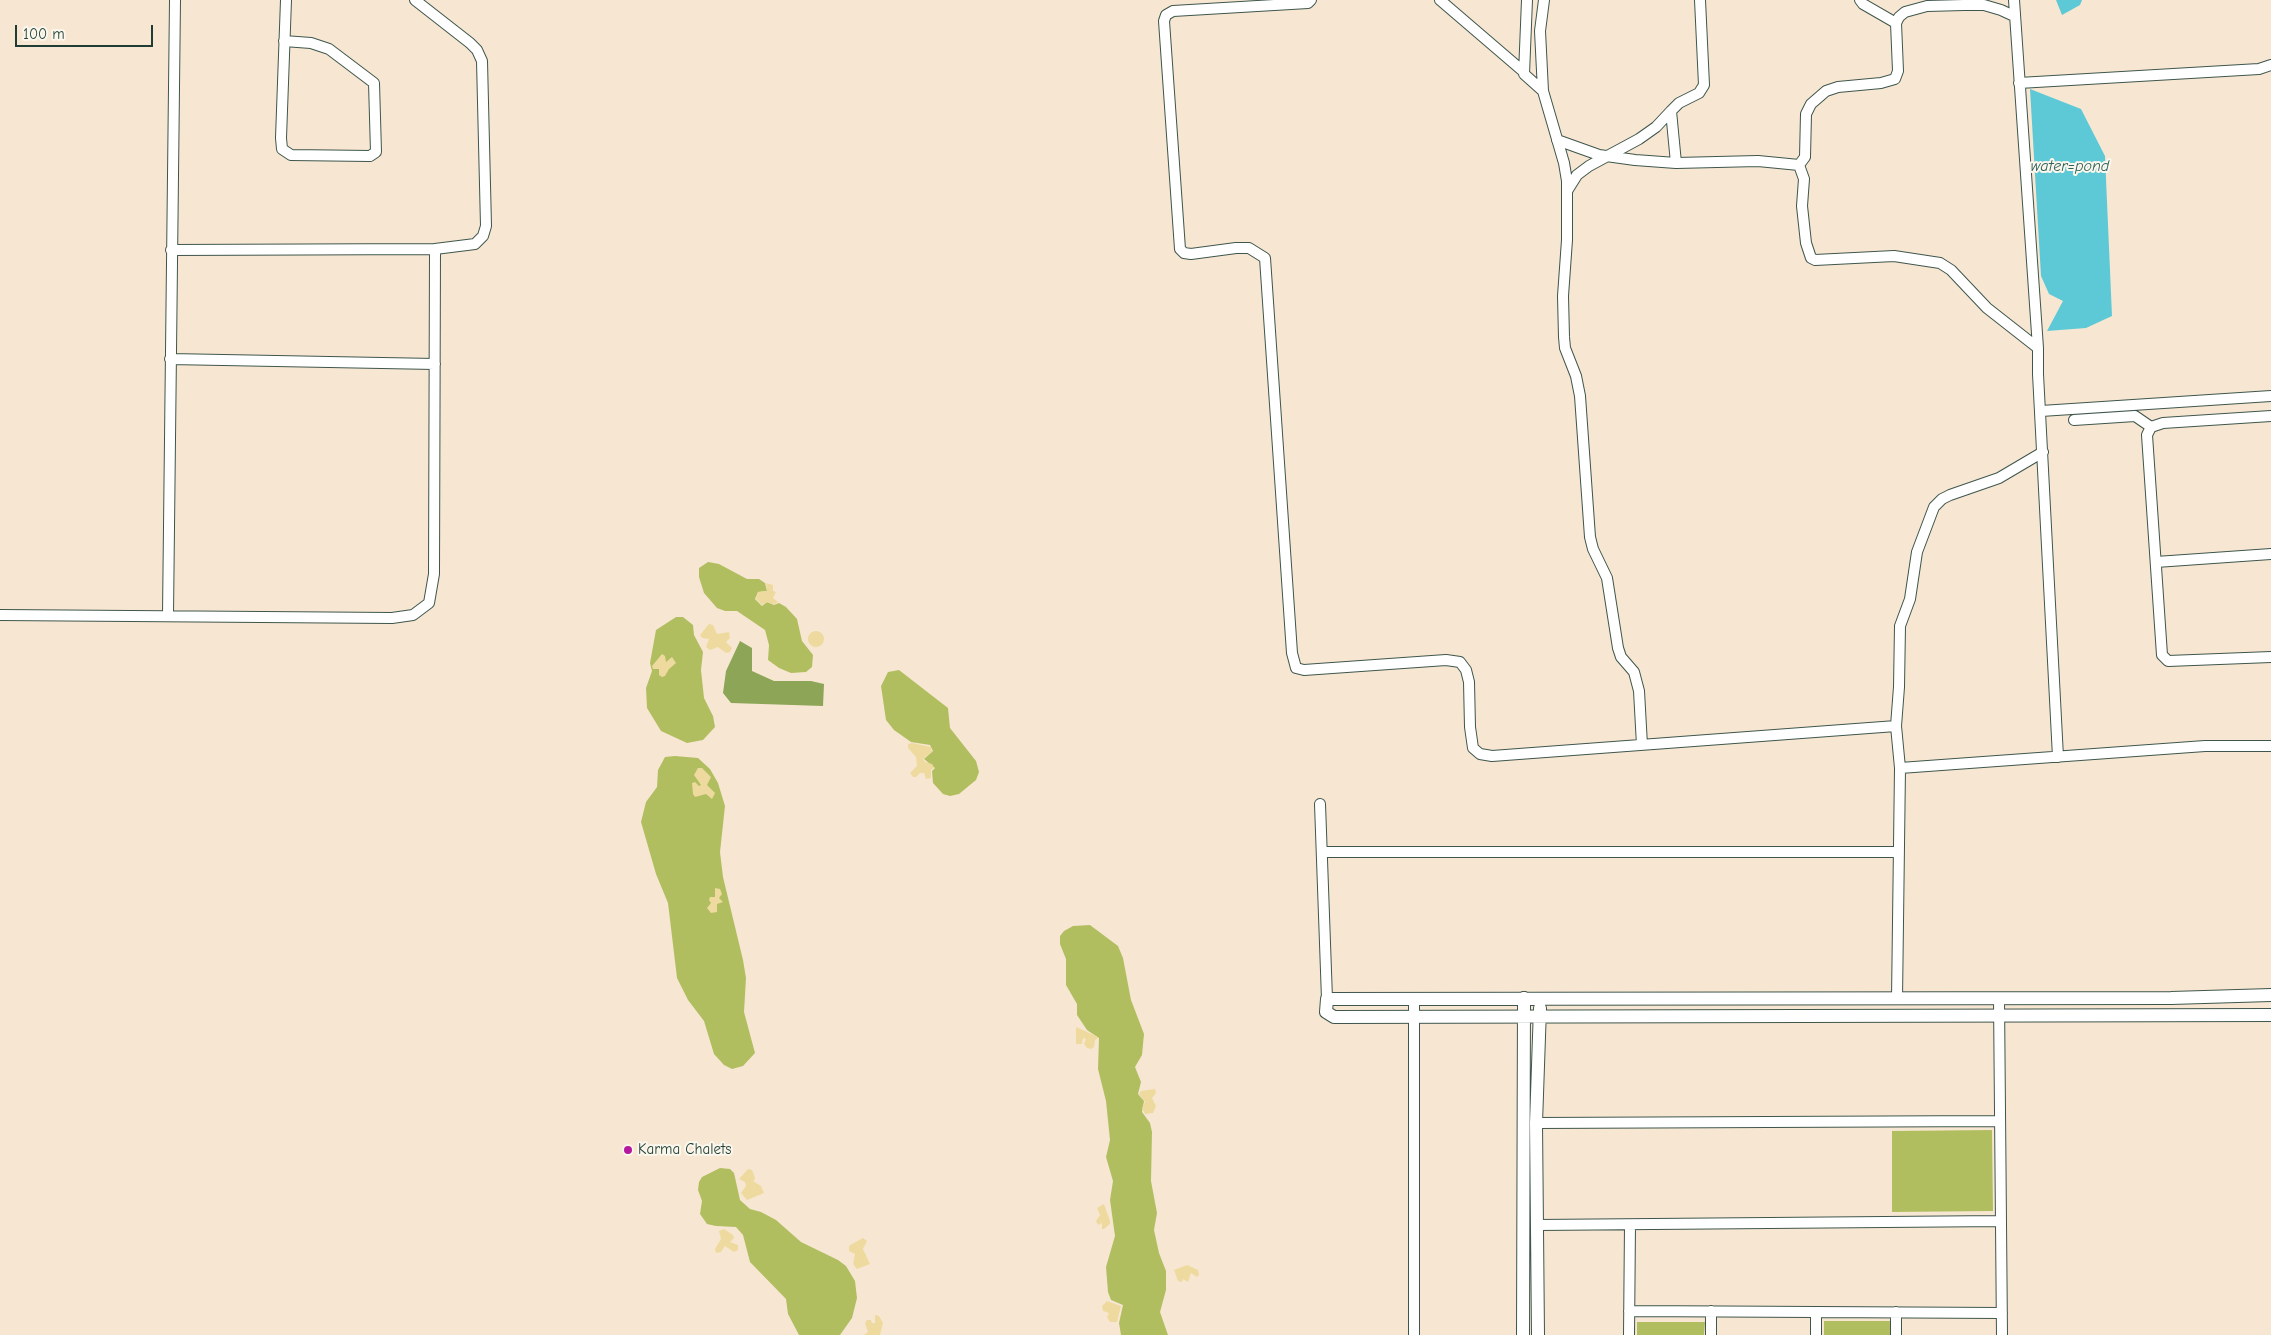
<!DOCTYPE html>
<html>
<head>
<meta charset="utf-8">
<style>
	body { margin:0 }
	#map { position:relative; width:2271px; height:1335px; overflow:hidden; background:#f7e7d2; font-family:"Comic Neue",sans-serif }
	canvas { display:block }
	.scale { position:absolute; left:15px; top:25px; width:138px; height:22px; box-sizing:border-box; border:2px solid #1f3d34; border-top:0; padding-left:6px; font-size:15px; line-height:18px; white-space:nowrap; color:#1f3d34; -webkit-text-stroke:4px #fbf7ec; paint-order:stroke }
</style>
</head>
<body>
<div id="map">
<canvas width="2271" height="1335"></canvas>
<div class="scale">100 m</div>
</div>
<script>
const ctx = document.querySelector('canvas').getContext('2d');
ctx.lineJoin = 'round';
function fill(path, color) {
  ctx.fillStyle = color;
  ctx.fill(path, 'evenodd');
}
function poly(rows) {
  const path = new Path2D();
  for (const r of rows) {
    if (r.length === 3) {
      path.moveTo(r[0] + r[2], r[1]);
      path.arc(r[0], r[1], r[2], 0, 2 * Math.PI);
      continue;
    }
    path.moveTo(r[0], r[1]);
    for (let i = 2; i < r.length; i += 2) path.lineTo(r[i], r[i + 1]);
  }
  return path;
}
function strokePath(path, color, width, dash) {
  ctx.strokeStyle = color;
  ctx.lineWidth = width;
  ctx.lineCap = dash ? 'butt' : 'round';
  ctx.setLineDash(dash || []);
  ctx.stroke(path);
}
function label(font, color, halo, rows, align = 'center') {
  ctx.font = font + ' "Comic Neue",sans-serif';
  ctx.lineWidth = 4;
  ctx.setLineDash([]);
  ctx.textBaseline = 'middle';
  ctx.strokeStyle = halo;
  ctx.fillStyle = color;
  for (const [text, x, y, turn = 0] of rows) {
    ctx.save();
    ctx.translate(x, y);
    ctx.rotate((+turn || 0) * Math.PI / 180);
    ctx.textAlign = isNaN(turn) ? turn : align;
    if (halo) ctx.strokeText(text, 0, 0);
    ctx.fillText(text, 0, 0);
    ctx.restore();
  }
}
fill(poly([
	[708,562,719,564,747,579,759,579,765,583,767,591,758,592,755,599,762,606,767,602,774,605,779,603,786,607,797,619,802,641,813,655,812,667,806,672,791,673,779,668,768,660,769,645,765,630,737,611,725,611,717,608,704,593,699,577,699,568],
	[676,617,683,617,693,625,694,635,703,652,701,670,704,698,713,716,715,727,703,740,687,743,661,731,647,708,646,688,652,671,650,663,656,630],
	[899,670,948,708,950,728,976,761,979,772,976,780,959,794,950,796,943,794,933,783,932,771,935,768,924,759,933,751,930,745,911,742,894,730,886,720,881,686,888,672],
	[675,756,698,758,710,769,718,783,725,806,720,852,723,877,743,960,746,978,744,1012,755,1053,743,1066,732,1069,724,1065,714,1054,704,1021,688,1000,677,978,668,903,656,874,641,822,646,802,657,787,658,770,665,757],
	[1090,925,1118,946,1123,958,1131,1000,1144,1034,1142,1055,1135,1067,1141,1082,1138,1094,1144,1101,1142,1112,1150,1123,1152,1132,1151,1181,1157,1213,1154,1230,1159,1253,1166,1271,1166,1290,1160,1312,1168,1335,1121,1335,1119,1323,1123,1305,1111,1300,1108,1292,1106,1267,1115,1236,1110,1200,1113,1181,1106,1157,1110,1140,1106,1101,1098,1069,1099,1038,1087,1030,1077,1015,1077,1004,1066,985,1066,959,1060,944,1060,936,1064,931,1073,926],
	[1992,1130,1993,1211,1892,1212,1892,1131],
	[720,1168,730,1169,734,1173,740,1200,750,1209,761,1212,776,1220,801,1242,838,1260,846,1266,855,1281,857,1298,852,1318,840,1335,799,1335,788,1314,786,1299,750,1262,743,1235,736,1227,716,1226,707,1224,700,1214,702,1201,698,1190,699,1182,702,1177],
	[1824,1321,1890,1321,1890,1335,1824,1335],
	[1637,1322,1705,1322,1704,1335,1637,1335]
]), '#b1be60');
fill(poly([
	[740,641,752,648,752,671,774,681,811,681,824,684,823,706,731,703,723,693,726,671]
]), '#8ca556');
fill(poly([
	[766,583,773,585,773,591,776,592,773,598,778,602,774,605,768,602,762,605,756,599,758,592,767,591],
	[709,624,713,625,717,634,729,632,730,638,726,642,732,648,730,652,726,653,718,647,710,650,706,647,709,639,702,638,700,635],
	[816,639,8],
	[662,654,665,656,666,662,672,657,676,663,669,669,665,676,662,677,659,675,659,669,653,669,652,666],
	[912,743,931,747,932,752,923,759,925,762,932,764,934,768,931,770,931,778,926,779,924,773,920,773,916,777,913,777,910,773,917,766,916,757,908,748,908,744],
	[698,768,702,768,711,777,707,785,715,793,712,799,706,794,695,797,693,794,692,783,695,782,699,786,701,785,694,775],
	[715,888,720,889,722,894,719,898,723,902,717,904,717,912,711,913,707,908,711,903,709,900,710,897,715,897],
	[1076,1027,1096,1036,1098,1038,1095,1040,1094,1047,1091,1049,1087,1048,1084,1044,1086,1039,1083,1038,1082,1044,1076,1044],
	[1155,1089,1156,1093,1152,1098,1156,1106,1153,1113,1145,1114,1142,1108,1145,1102,1139,1094,1141,1091],
	[748,1169,752,1170,754,1175,755,1179,753,1181,761,1186,764,1193,747,1200,741,1193,746,1186,745,1182,739,1179],
	[1104,1204,1110,1221,1110,1224,1104,1229,1102,1229,1102,1223,1098,1225,1096,1221,1100,1215,1097,1208],
	[724,1229,733,1235,734,1238,730,1242,738,1245,738,1250,734,1252,725,1246,721,1252,716,1253,715,1249,721,1239,719,1231],
	[863,1238,867,1241,863,1249,870,1264,857,1269,853,1264,855,1254,849,1251,849,1247,850,1245],
	[1187,1265,1198,1270,1199,1275,1197,1277,1191,1273,1188,1282,1183,1279,1182,1282,1178,1281,1174,1270],
	[1107,1301,1121,1306,1117,1322,1110,1322,1107,1317,1109,1313,1103,1311,1102,1306],
	[875,1315,879,1316,883,1323,880,1335,864,1335,868,1332,865,1323,867,1320,871,1320,872,1323,875,1323]
]), '#eeda9e');
fill(poly([
	[2056,0,2082,0,2080,5,2062,15],
	[2030,89,2081,109,2105,156,2112,316,2086,328,2047,331,2063,301,2049,294,2041,276]
]), '#5dc9d6');
const minor = poly([
	[1311,0,1308,3,1173,11,1166,15,1164,21,1180,249,1184,253,1191,254,1236,248,1249,248,1265,258,1292,653,1296,668,1304,670,1446,660,1460,662,1466,670,1469,682,1470,727,1473,748,1480,754,1492,756,1896,726,1900,768,1897,999],
	[1440,0,1524,72],
	[1527,0,1524,74,1543,91,1564,163,1567,181,1567,240,1563,296,1564,337,1565,348,1576,376,1580,396,1590,537,1593,549,1607,578,1618,648,1621,657,1634,672,1639,691,1642,745],
	[1700,0,1704,85,1699,93,1679,103,1671,111,1676,163,1758,161,1799,165],
	[1860,0,1863,4,1896,23],
	[2014,0,2038,348,2038,374,2058,757],
	[2014,16,2001,10,1984,5,1964,5,1927,6,1905,12,1899,17,1896,23,1898,71,1895,79,1881,83,1838,87,1826,91,1811,104,1806,114,1805,157,1799,165,1804,179,1802,206,1806,243,1811,258,1815,260,1894,256,1940,263,1951,270,1987,308,2038,348],
	[284,41,311,43,329,49,374,83,376,152,370,156,291,155,282,149,281,138,286,0],
	[2019,83,2259,69,2271,65],
	[1543,91,1540,31,1544,0],
	[1557,140,1599,155,1635,160,1676,163],
	[1567,191,1577,175,1589,166,1639,139,1656,127,1671,111],
	[171,250,435,249],
	[170,359,435,364],
	[2041,411,2271,396],
	[2271,416,2163,423,2151,427,2147,435,2162,655,2168,661,2271,657],
	[2074,420,2135,416,2151,427],
	[2156,562,2271,554],
	[0,615,392,618,413,615,429,603,434,574,435,249,475,244,483,236,486,226,482,61,477,50,470,43,415,0],
	[168,615,175,0],
	[1896,726,1899,687,1900,626,1910,599,1917,552,1934,507,1942,499,1950,495,1999,478,2043,452],
	[1900,768,2205,746,2271,746],
	[1320,804,1327,999],
	[1322,852,1899,852],
	[1999,999,2002,1335],
	[1536,1123,2000,1121],
	[1537,1225,2001,1221],
	[1629,1311,2002,1313],
	[1711,1311,1711,1335],
	[1896,1312,1896,1335],
	[1414,1335,1414,1000],
	[1629,1335,1630,1225],
	[1816,1335,1816,1312]
]);
const tertiary = poly([
	[2271,995,2171,998,1327,999,1326,1012,1334,1017,2271,1015],
	[1523,1335,1524,998],
	[1538,1335,1536,1123,1540,1008]
]);
strokePath(minor, '#3f564c', 12);
strokePath(tertiary, '#3f564c', 14);
strokePath(minor, '#fff', 10);
strokePath(tertiary, '#fff', 12);
for (const [x, y, r, color] of [
	[628,1150,5,"#b5179e"]
]) {
  const dot = new Path2D();
  dot.arc(x, y, r, 0, 2 * Math.PI);
  ctx.fillStyle = color;
  ctx.fill(dot);
  strokePath(dot, '#fbf7ec', 2);
}
label('15px', '#1f3d34', '#fbf7ec', [
	["Karma Chalets",638,1150]
], 'left');
label('italic 16px', '#2e605c', '#fbf7ec', [
	["water=pond",2070,166]
]);
</script>
</body>
</html>
